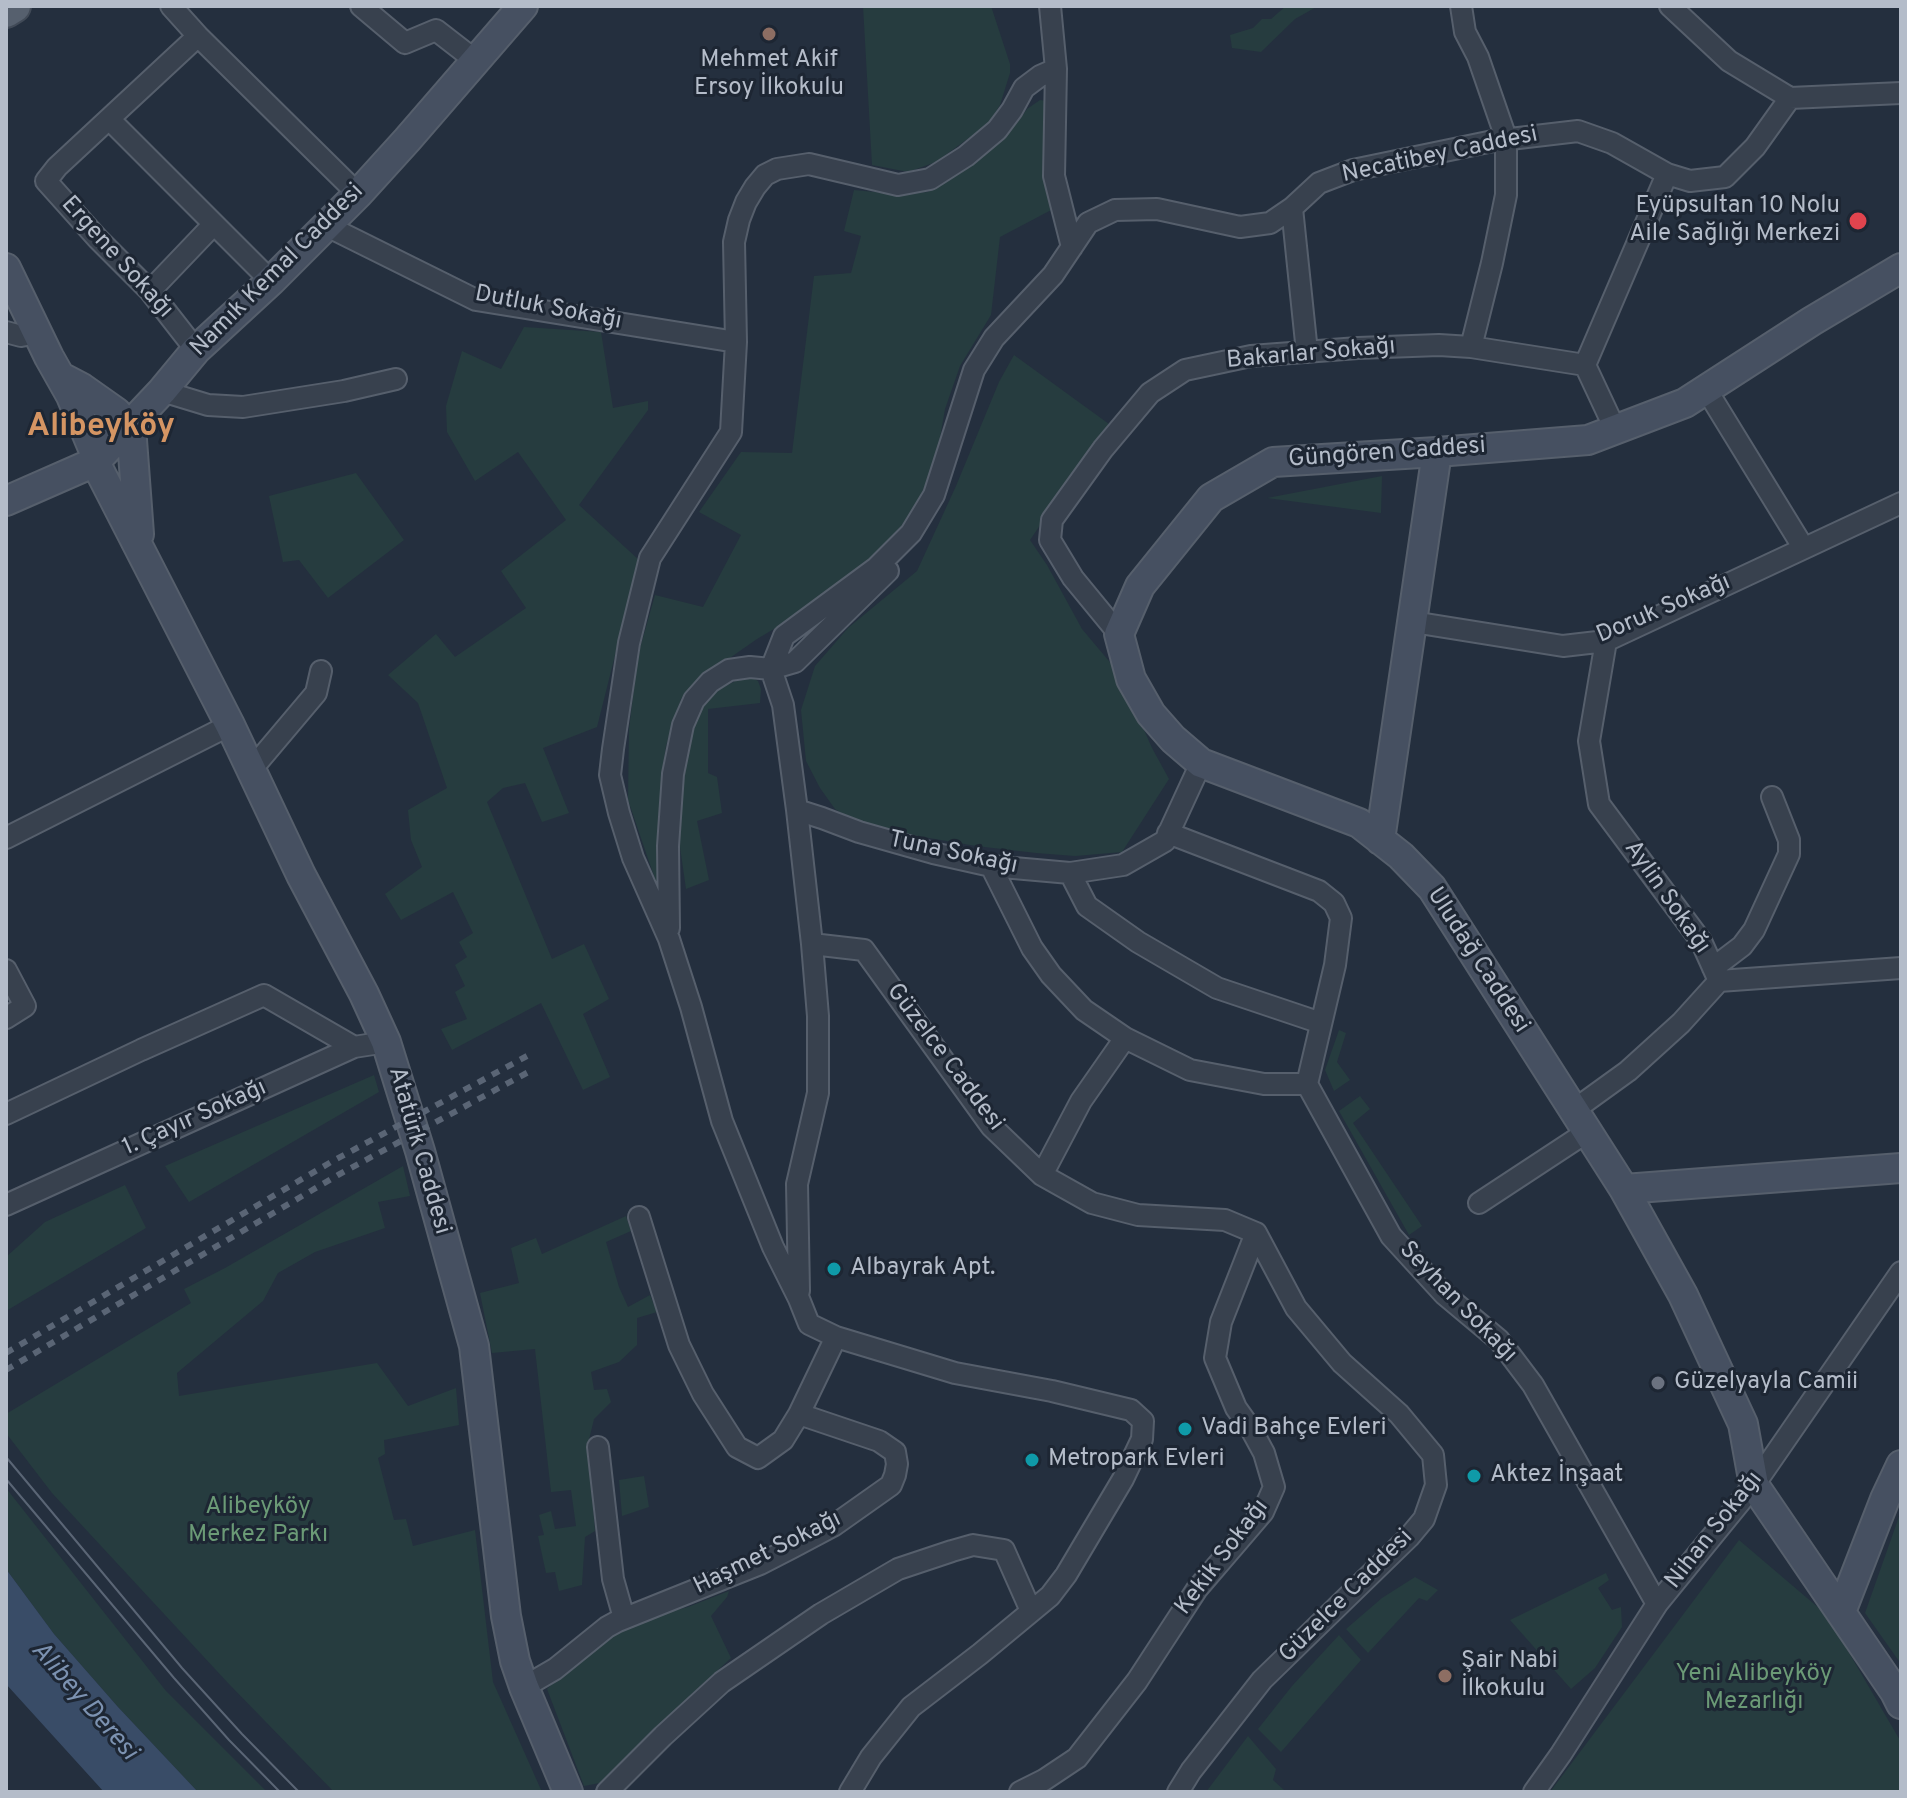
<!DOCTYPE html>
<html>
<head>
<meta charset="utf-8">
<style>
	body { margin:0 }
	#map { position:relative; width:1907px; height:1798px; overflow:hidden; background:#242f3e; font-family:Overpass,sans-serif }
	canvas { display:block }
	.frame { position:absolute; inset:0; border:8px solid #b4bcc9; pointer-events:none }
</style>
</head>
<body>
<div id="map">
<canvas width="1907" height="1798"></canvas>
<div class="frame"></div>
</div>
<script>
const ctx = document.querySelector('canvas').getContext('2d');
ctx.lineJoin = 'round';
function fill(path, color) {
  ctx.fillStyle = color;
  ctx.fill(path, 'evenodd');
}
function poly(rows) {
  const path = new Path2D();
  for (const r of rows) {
    path.moveTo(r[0], r[1]);
    for (let i = 2; i < r.length; i += 2) path.lineTo(r[i], r[i + 1]);
  }
  return path;
}
function strokePath(path, color, width, dash) {
  ctx.strokeStyle = color;
  ctx.lineWidth = width;
  ctx.lineCap = dash ? 'butt' : 'round';
  ctx.setLineDash(dash || []);
  ctx.stroke(path);
}
function label(font, color, halo, rows, align = 'center') {
  ctx.font = font + ' Overpass,sans-serif';
  ctx.lineWidth = 6;
  ctx.setLineDash([]);
  ctx.textBaseline = 'middle';
  ctx.strokeStyle = halo;
  ctx.fillStyle = color;
  for (const [text, x, y, turn = 0] of rows) {
    ctx.save();
    ctx.translate(x, y);
    ctx.rotate((+turn || 0) * Math.PI / 180);
    ctx.textAlign = isNaN(turn) ? turn : align;
    if (halo) ctx.strokeText(text, 0, 0);
    ctx.fillText(text, 0, 0);
    ctx.restore();
  }
}
fill(poly([
	[863,6,991,6,1010,64,1010,73,1000,105,988,124,936,162,908,172,872,165],
	[1286,6,1318,6,1295,19,1261,52,1232,48,1230,35,1253,28,1262,19,1271,19],
	[1040,100,1047,101,1055,208,1000,237,991,315,960,366,945,409,936,461,916,506,890,542,871,562,821,601,757,639,694,683,681,699,666,746,661,780,660,883,657,885,628,800,629,729,638,655,655,595,703,607,741,535,699,512,741,452,792,453,814,276,851,273,861,236,844,231,854,190,896,194,928,192,978,157,1017,123,1027,109],
	[524,327,601,332,613,408,648,401,648,410,579,505,639,560,597,727,543,748,569,813,542,822,525,783,503,788,487,802,552,959,584,944,609,999,583,1014,610,1077,583,1090,541,1003,452,1050,441,1029,467,1019,455,992,465,986,455,965,467,957,459,942,473,933,453,892,401,920,385,894,422,867,411,840,408,810,447,788,418,703,388,675,436,634,455,657,526,608,501,571,566,520,518,452,475,481,447,432,446,406,462,351,501,369],
	[1014,355,1109,424,1030,540,1047,565,1082,629,1119,673,1152,748,1169,779,1122,852,1075,856,1036,853,976,846,876,829,855,821,835,809,820,788,806,761,801,710,815,666,848,628,917,571,956,486,999,382],
	[356,473,404,540,328,598,299,560,283,562,269,496],
	[1382,476,1381,513,1267,498],
	[751,677,758,681,761,689,760,703,708,709,708,773,717,777,722,813,697,821,709,880,686,889,677,826,691,731,699,712,717,691,737,680],
	[1339,1030,1346,1033,1337,1062,1350,1080,1334,1091,1325,1070],
	[374,1075,379,1092,189,1202,165,1166],
	[1360,1096,1370,1109,1353,1123,1422,1226,1409,1235,1339,1111],
	[403,1166,410,1196,378,1202,385,1228,315,1252,278,1273,263,1301,177,1373,179,1396,377,1363,408,1406,456,1388,459,1425,384,1440,385,1454,378,1458,394,1520,406,1519,413,1546,475,1530,493,1682,542,1792,334,1792,228,1683,52,1493,6,1433,6,1414,191,1303,184,1289,225,1268],
	[125,1185,146,1228,6,1311,6,1257,45,1222],
	[626,1216,631,1231,606,1242,619,1287,628,1307,650,1295,657,1312,637,1318,637,1345,619,1362,591,1372,594,1390,607,1389,611,1402,594,1419,588,1444,595,1531,585,1537,582,1585,559,1591,555,1572,546,1573,538,1536,544,1535,539,1515,551,1511,555,1529,576,1526,571,1490,551,1492,535,1349,492,1353,480,1293,519,1283,511,1248,536,1238,542,1254],
	[644,1476,649,1507,622,1516,619,1480],
	[6,1488,166,1691,267,1792,198,1792,118,1707,54,1634,6,1569],
	[1901,1511,1901,1664,1865,1613],
	[1739,1540,1827,1615,1901,1742,1901,1792,1550,1792],
	[1606,1573,1609,1580,1598,1588,1612,1610,1621,1607,1622,1627,1595,1668,1571,1689,1510,1620],
	[1415,1577,1438,1590,1427,1601,1419,1598,1368,1653,1346,1629,1382,1598],
	[729,1591,727,1597,711,1616,731,1658,676,1709,605,1782,584,1786,547,1689,586,1649,648,1617,688,1607],
	[1339,1635,1361,1660,1281,1752,1258,1729,1292,1686],
	[1248,1736,1276,1769,1273,1780,1284,1790,1282,1792,1206,1792]
]), '#263c3f');
fill(poly([
	[6,1569,54,1634,118,1707,198,1792,104,1792,6,1684]
]), '#394c67');
const street = poly([
	[171,6,198,36,358,194],
	[361,6,405,43,436,30,476,61],
	[1050,6,1056,69,1054,176,1072,247],
	[1461,6,1465,32,1478,57,1506,138,1506,195,1492,263,1471,347],
	[1670,6,1729,61,1790,98,1901,93],
	[109,119,271,281],
	[1292,208,1307,352],
	[327,226,476,300,736,342],
	[150,291,214,224],
	[6,332,21,336,37,333],
	[196,350,150,291,98,239,46,181,57,167,198,36],
	[1706,389,1803,547],
	[162,391,208,405,243,407,344,391,396,379],
	[1615,429,1585,365,1667,174],
	[1413,622,1563,646,1606,641,1901,503],
	[1119,634,1073,578,1050,540,1052,520,1103,449,1150,393,1185,370,1251,356,1358,348,1439,345,1471,347,1585,365],
	[1606,641,1589,741,1599,804,1701,941,1719,981],
	[771,669,784,636,876,568,911,533,934,495,974,370,994,338,1053,275,1088,223,1115,210,1157,209,1240,227,1270,223,1292,208,1319,183,1353,170,1493,141,1578,131,1612,143,1667,174,1690,181,1725,177,1755,147,1790,98],
	[771,669,783,705,797,810,812,944,818,1016,818,1093,797,1184,799,1291],
	[251,770,316,693,321,671],
	[797,810,822,818,859,832,933,853,991,866,1070,873,1123,865,1165,841,1201,763],
	[6,838,230,725],
	[991,866,1032,948,1051,975,1084,1010,1125,1038,1190,1070,1264,1084,1307,1084,1335,965,1341,918,1334,903,1319,891,1168,833],
	[1070,873,1087,906,1138,942,1217,988,1321,1023],
	[669,928,668,846,673,774,683,725,694,700,710,682,729,670,750,667,771,669,795,662,888,571],
	[812,944,864,950,991,1126,1042,1175,1092,1203,1138,1215,1225,1220,1256,1233,1296,1308,1342,1363,1399,1414,1433,1455,1436,1485,1424,1519,1409,1537,1262,1680,1191,1771,1178,1792],
	[1713,968,1742,946,1754,930,1789,854,1789,840,1772,797],
	[6,970,25,1006,6,1018],
	[1719,981,1901,968],
	[1307,1084,1391,1236,1444,1294,1499,1340,1533,1385,1657,1604],
	[1574,1110,1628,1071,1681,1023,1719,981],
	[6,1114,141,1050,264,995,354,1047],
	[1042,1175,1081,1101,1125,1038],
	[1479,1203,1587,1132],
	[6,1205,354,1047,386,1042],
	[639,1217,679,1345,703,1394,737,1447,758,1458,783,1440,799,1414,836,1337],
	[598,1447,613,1579,624,1618],
	[524,1687,555,1669,607,1627,618,1621,760,1564,793,1547,833,1526,891,1485,895,1475,897,1464,895,1452,879,1441,799,1414],
	[607,1792,663,1736,722,1682,821,1614,898,1569,952,1551,973,1545,1004,1550,1031,1611],
	[850,1792,871,1757,911,1707,980,1654,1050,1596,1066,1575,1123,1479,1142,1439,1143,1421,1131,1410,1052,1391,955,1373,836,1337,809,1324,799,1299,773,1247,722,1121,691,1007,669,939,633,858,619,813,610,775,613,749,629,643,650,558,731,432,736,342,734,242,739,220,746,202,755,187,765,175,777,169,809,164,898,185,930,179,966,156,997,130,1012,110,1024,88,1040,76,1056,69],
	[1020,1792,1044,1780,1077,1758,1137,1681,1197,1589,1263,1512,1274,1487,1264,1453,1251,1429,1236,1408,1215,1358,1221,1322,1256,1233],
	[1534,1792,1561,1754,1657,1604,1754,1485,1901,1272]
]);
const secondary = poly([
	[6,268,49,357,71,396,94,451,95,462,230,725,301,875,364,994,386,1042,420,1151,474,1346,506,1616,515,1661,524,1687,568,1792],
	[1901,268,1812,321,1685,403,1588,440,1437,452,1273,462,1211,498,1140,586,1119,634,1131,679,1151,714,1173,739,1201,763,1359,823,1401,856,1432,888,1624,1189,1683,1295,1743,1424,1754,1485,1895,1692,1901,1704],
	[61,377,82,388,116,412,129,426,132,440,139,534],
	[6,501,95,462,162,391,196,350,271,281,358,194,407,140,523,6],
	[1380,840,1437,452],
	[1624,1189,1901,1168],
	[1841,1612,1885,1499,1901,1465]
]);
const primary = poly([
	[6,11,14,6]
]);
strokePath(street, '#565f6c', 24);
strokePath(secondary, '#565f6c', 32);
strokePath(primary, '#414a57', 36);
strokePath(street, '#38414e', 20);
strokePath(secondary, '#465061', 28);
strokePath(primary, '#56606e', 32);
strokePath(poly([
	[6,1457,182,1668,242,1734,299,1792],
	[6,1479,174,1678,229,1740,280,1792]
]), '#5a6575', 2);
strokePath(poly([
	[6,1353,331,1162,527,1056],
	[6,1370,338,1175,534,1069]
]), '#5a6575', 6, [8, 8]);
for (const [x, y, r, color] of [
	[769,34,8,"#8d6e63"],
	[1858,221,10,"#e0444e"],
	[834,1269,8,"#0f9aa8"],
	[1658,1383,8,"#6b7280"],
	[1185,1429,8,"#0f9aa8"],
	[1032,1460,8,"#0f9aa8"],
	[1474,1476,8,"#0f9aa8"],
	[1445,1676,8,"#8d6e63"]
]) {
  const dot = new Path2D();
  dot.arc(x, y, r, 0, 2 * Math.PI);
  ctx.fillStyle = color;
  ctx.fill(dot);
  strokePath(dot, '#1d2633', 3);
}
label('24px', '#b4bcc9', '#1d2633', [
	["Mehmet Akif",769,61,"center"],
	["Ersoy İlkokulu",769,89,"center"],
	["Eyüpsultan 10 Nolu",1840,207,"right"],
	["Aile Sağlığı Merkezi",1840,235,"right"],
	["Albayrak Apt.",850,1269],
	["Güzelyayla Camii",1674,1383],
	["Vadi Bahçe Evleri",1201,1429],
	["Metropark Evleri",1048,1460],
	["Aktez İnşaat",1490,1476],
	["Şair Nabi",1461,1662],
	["İlkokulu",1461,1690]
], 'left');
label('24px', '#b4bcc9', '#1d2633', [
	["Necatibey Caddesi",1440,156,-12],
	["Ergene Sokağı",116,258,48],
	["Namık Kemal Caddesi",278,271,-45],
	["Dutluk Sokağı",548,309,11],
	["Bakarlar Sokağı",1311,355,-5],
	["Güngören Caddesi",1387,454,-4],
	["Doruk Sokağı",1664,610,-23],
	["Tuna Sokağı",953,854,12],
	["Aylin Sokağı",1666,898,55],
	["Uludağ Caddesi",1477,961,57],
	["Güzelce Caddesi",944,1058,53],
	["1. Çayır Sokağı",195,1119,-24],
	["Atatürk Caddesi",418,1151,74],
	["Seyhan Sokağı",1457,1303,46],
	["Nihan Sokağı",1715,1531,-52],
	["Haşmet Sokağı",768,1554,-26],
	["Kekik Sokağı",1223,1558,-53],
	["Güzelce Caddesi",1347,1597,-45]
]);
label('24px', '#6b9a76', '#1d2633', [
	["Alibeyköy",258,1508],
	["Merkez Parkı",258,1536],
	["Yeni Alibeyköy",1754,1675],
	["Mezarlığı",1754,1703]
]);
label('italic 26px', '#7c92b1', '#1d2633', [
	["Alibey Deresi",83,1702,49]
]);
label('bold 32px', '#d59563', '#1d2633', [
	["Alibeyköy",101,429]
]);
</script>
</body>
</html>
